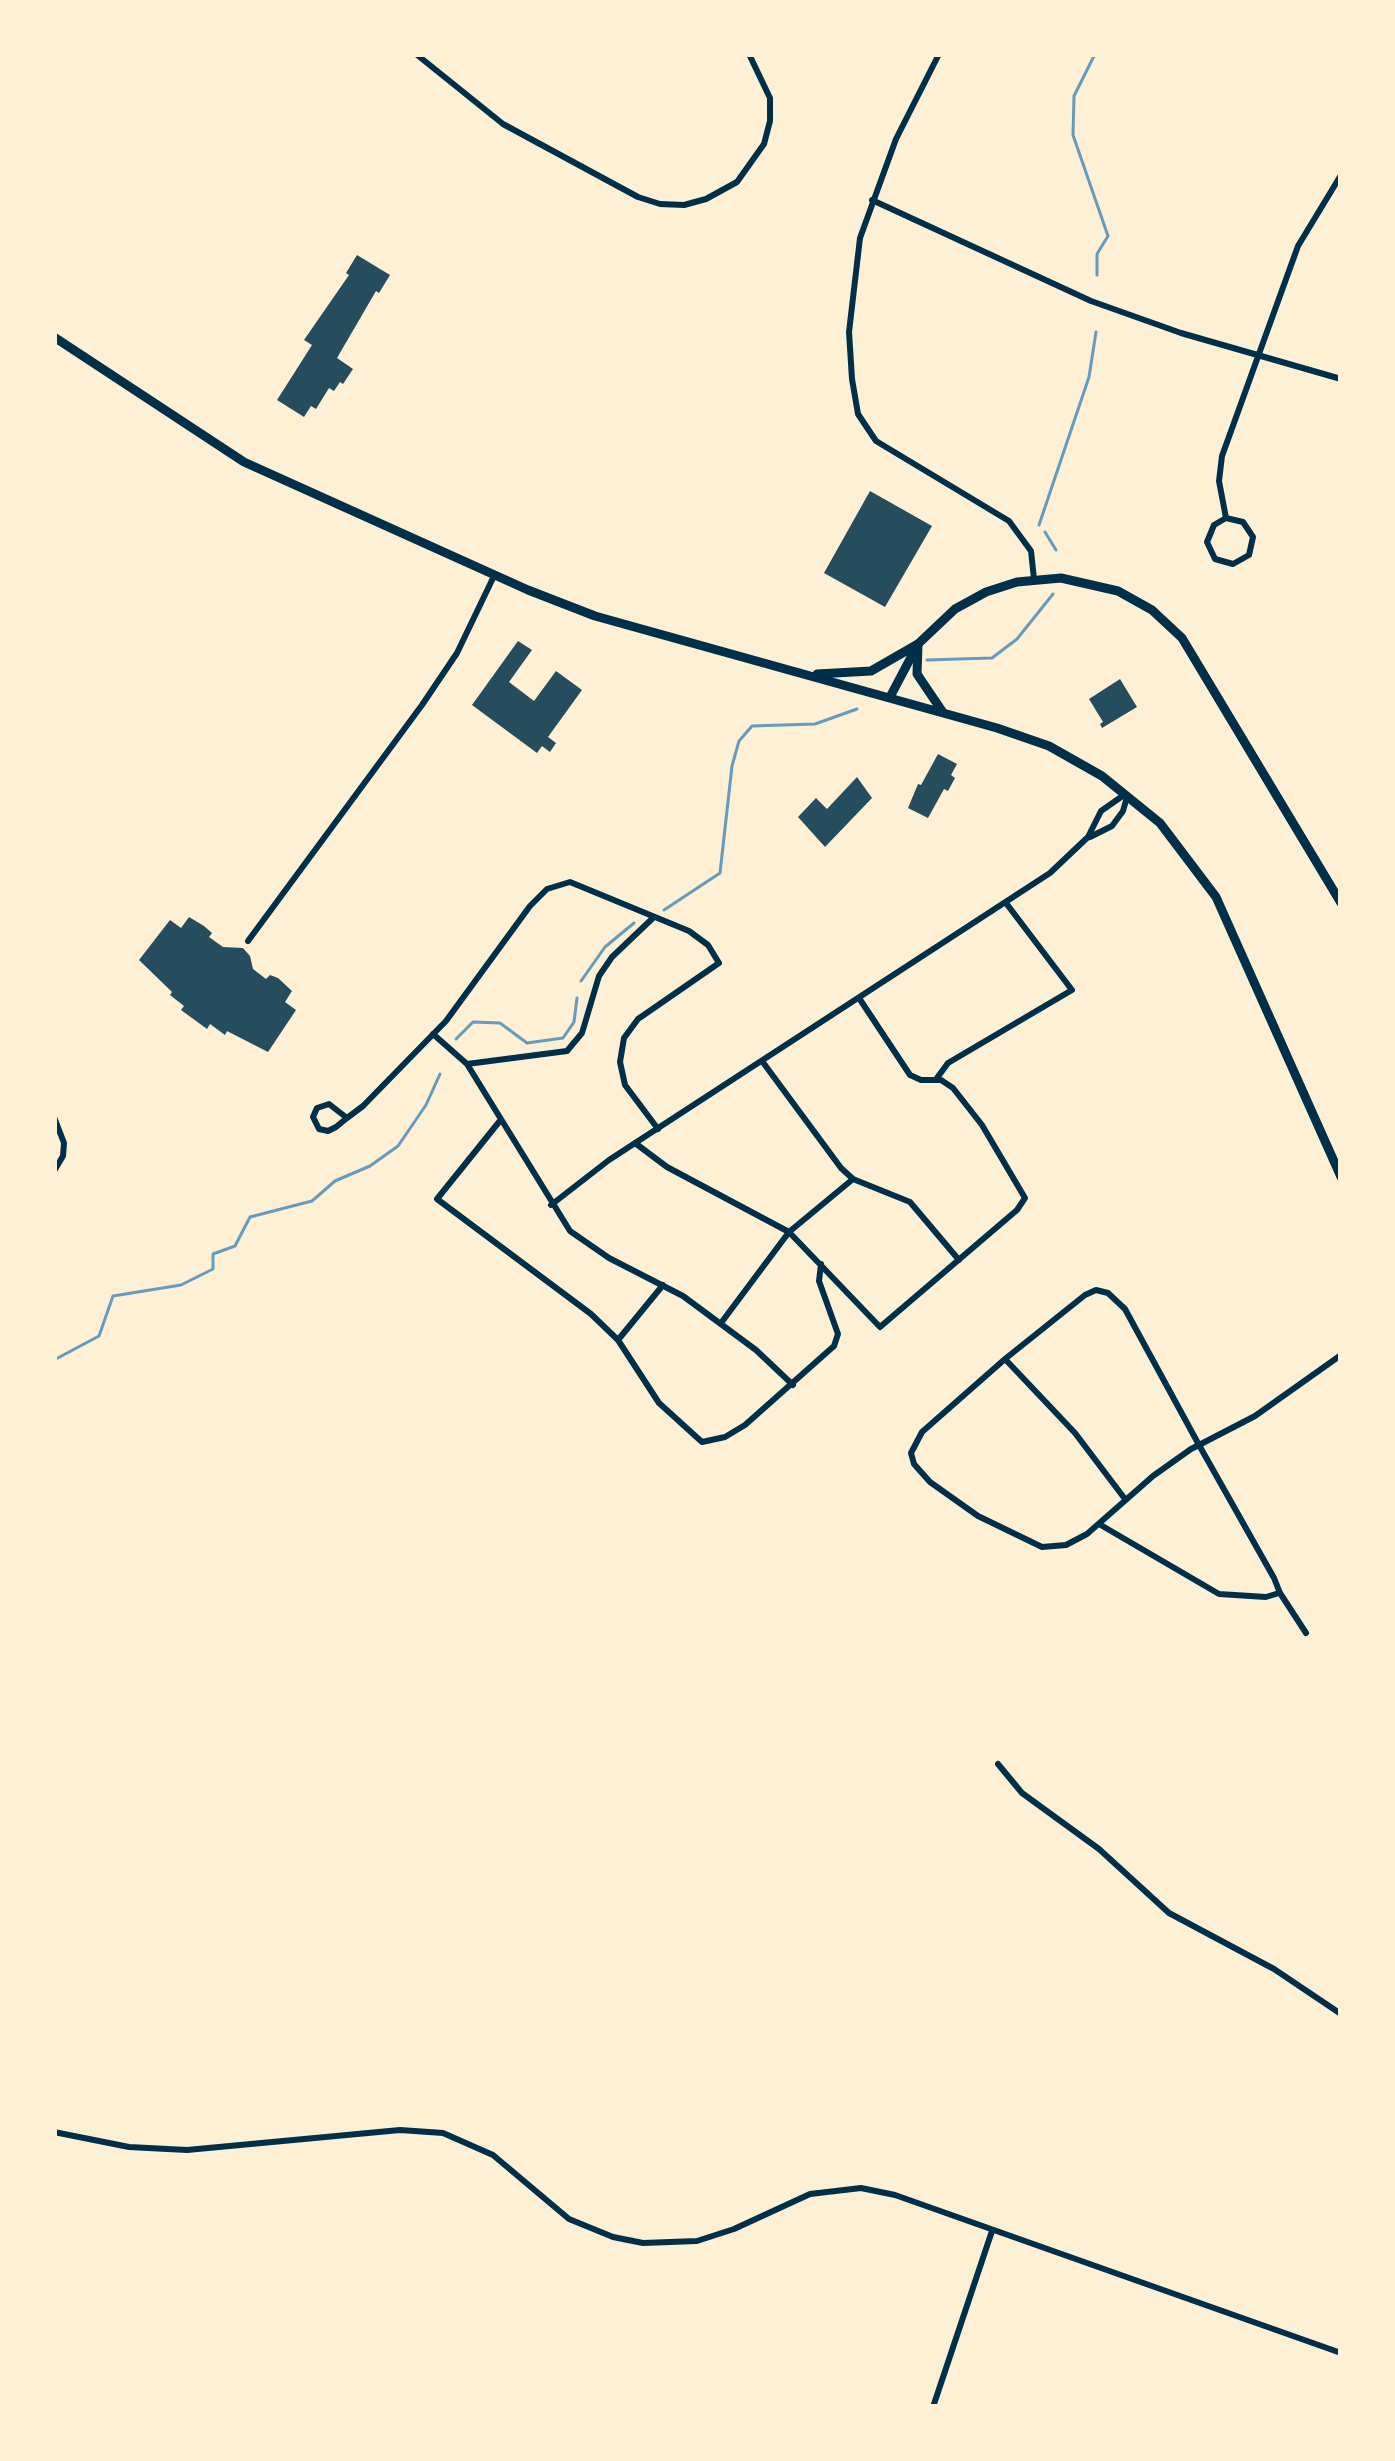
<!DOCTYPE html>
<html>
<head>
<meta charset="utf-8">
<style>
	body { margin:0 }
	#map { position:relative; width:1395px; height:2461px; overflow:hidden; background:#fdf0d5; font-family:Figtree,sans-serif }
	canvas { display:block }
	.frame { position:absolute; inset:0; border:57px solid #fdf0d5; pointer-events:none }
</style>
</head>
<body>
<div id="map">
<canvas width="1395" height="2461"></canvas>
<div class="frame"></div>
</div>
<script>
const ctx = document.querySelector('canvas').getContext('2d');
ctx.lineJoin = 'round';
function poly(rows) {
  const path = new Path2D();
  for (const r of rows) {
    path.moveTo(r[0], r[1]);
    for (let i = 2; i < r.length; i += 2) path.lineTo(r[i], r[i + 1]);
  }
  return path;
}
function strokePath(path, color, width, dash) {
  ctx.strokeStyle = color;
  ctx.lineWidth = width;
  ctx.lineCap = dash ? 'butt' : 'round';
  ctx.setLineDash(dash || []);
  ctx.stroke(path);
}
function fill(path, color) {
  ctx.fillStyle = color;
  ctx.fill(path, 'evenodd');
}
strokePath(poly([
	[1095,54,1074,96,1073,135,1108,236,1097,254,1097,275],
	[1039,525,1089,377,1096,332],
	[1045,532,1056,550],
	[927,660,992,658,1017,639,1053,594],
	[664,910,720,873,732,766,739,741,752,726,815,724,857,709],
	[581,981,605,947,634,923],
	[456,1039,473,1022,500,1023,527,1043,563,1038,574,1022,577,998],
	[54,1360,99,1336,113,1296,181,1285,213,1269,213,1254,235,1246,250,1217,312,1201,335,1181,370,1166,398,1146,426,1105,440,1074]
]), '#669bbc', 3);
fill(poly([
	[357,255,390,275,379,293,376,291,337,358,353,369,343,384,340,382,334,391,329,388,316,409,311,406,304,417,277,400,312,345,304,340,349,275,346,273],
	[870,491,932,526,885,607,824,573],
	[518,641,532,650,509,682,534,701,556,671,582,690,548,737,556,743,550,752,542,746,537,753,472,705],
	[1120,679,1137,707,1102,728,1100,724,1103,722,1089,699],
	[938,754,957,764,951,775,955,778,948,791,944,789,928,818,908,808,918,784,921,785],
	[857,777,872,798,825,847,798,817,816,798,827,809],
	[189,917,204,926,212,933,209,937,223,947,243,948,250,956,253,969,266,979,270,975,278,978,292,991,285,1002,296,1010,268,1052,227,1031,225,1035,210,1024,207,1029,181,1010,184,1006,170,995,172,992,139,960,170,920,181,928]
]), '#264d5e');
strokePath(poly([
	[416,54,503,124,638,197,660,204,684,205,706,199,737,182,764,144,770,121,770,98,749,54],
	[939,54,896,139,860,238,849,332,852,379,858,414,876,441,1009,521,1031,551,1034,579],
	[872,200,1091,301,1181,333,1341,379],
	[1226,518,1214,525,1207,542,1215,559,1233,564,1249,555,1253,537,1243,522,1226,518,1219,481,1222,456,1298,246,1341,175],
	[1090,837,1112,826,1123,811,1127,797],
	[248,941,422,705,457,653,494,576],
	[433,1034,467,1064,570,1231,609,1258,683,1296,756,1350,793,1385],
	[762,1061,841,1168,853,1179,910,1202,959,1260],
	[467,1064,567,1051,582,1033,599,976,612,957,654,917],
	[937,1078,948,1063,1072,990,1006,903],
	[54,1117,64,1143,63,1156,54,1171],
	[347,1118,329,1104,317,1108,313,1117,319,1129,328,1131,336,1127,347,1118,363,1106,446,1021,530,906,547,889,570,882,689,931,708,945,719,963,638,1019,624,1038,620,1062,625,1085,658,1129],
	[499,1122,437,1199,591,1314,618,1340,659,1403,702,1442,725,1437,745,1425,834,1346,838,1334,819,1281,821,1264],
	[635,1143,667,1167,789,1232,880,1327,1017,1210,1025,1198,982,1125,953,1088,941,1080,921,1080,910,1075,859,998],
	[551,1205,609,1160,1050,873,1088,837,1101,811,1124,795],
	[721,1323,789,1232,853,1179],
	[618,1340,663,1285],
	[1005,1359,1075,1433,1125,1499],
	[1099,1524,1219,1594,1266,1597,1279,1593],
	[1306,1633,1280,1593,1274,1578,1199,1445,1125,1309,1108,1293,1096,1290,1085,1295,1005,1359,922,1432,911,1453,914,1464,930,1482,978,1516,1042,1547,1066,1545,1087,1534,1153,1476,1191,1449,1199,1445,1255,1416,1341,1355],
	[998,1764,1022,1793,1099,1849,1169,1913,1274,1969,1341,2014],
	[54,2132,129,2147,187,2150,400,2130,443,2133,493,2155,569,2219,613,2237,643,2243,697,2241,734,2229,810,2194,861,2188,895,2195,1341,2353],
	[933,2407,992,2231]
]), '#003049', 6);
strokePath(poly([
	[890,697,918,644,955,609,986,592,1017,582,1061,578,1118,591,1152,610,1182,638,1341,903]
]), '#003049', 9);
strokePath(poly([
	[54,337,244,462,528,590,595,616,997,728,1049,746,1102,776,1160,823,1216,897,1341,1177],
	[918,644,917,674,942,711],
	[817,674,871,671,918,644]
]), '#003049', 9);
</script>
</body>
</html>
